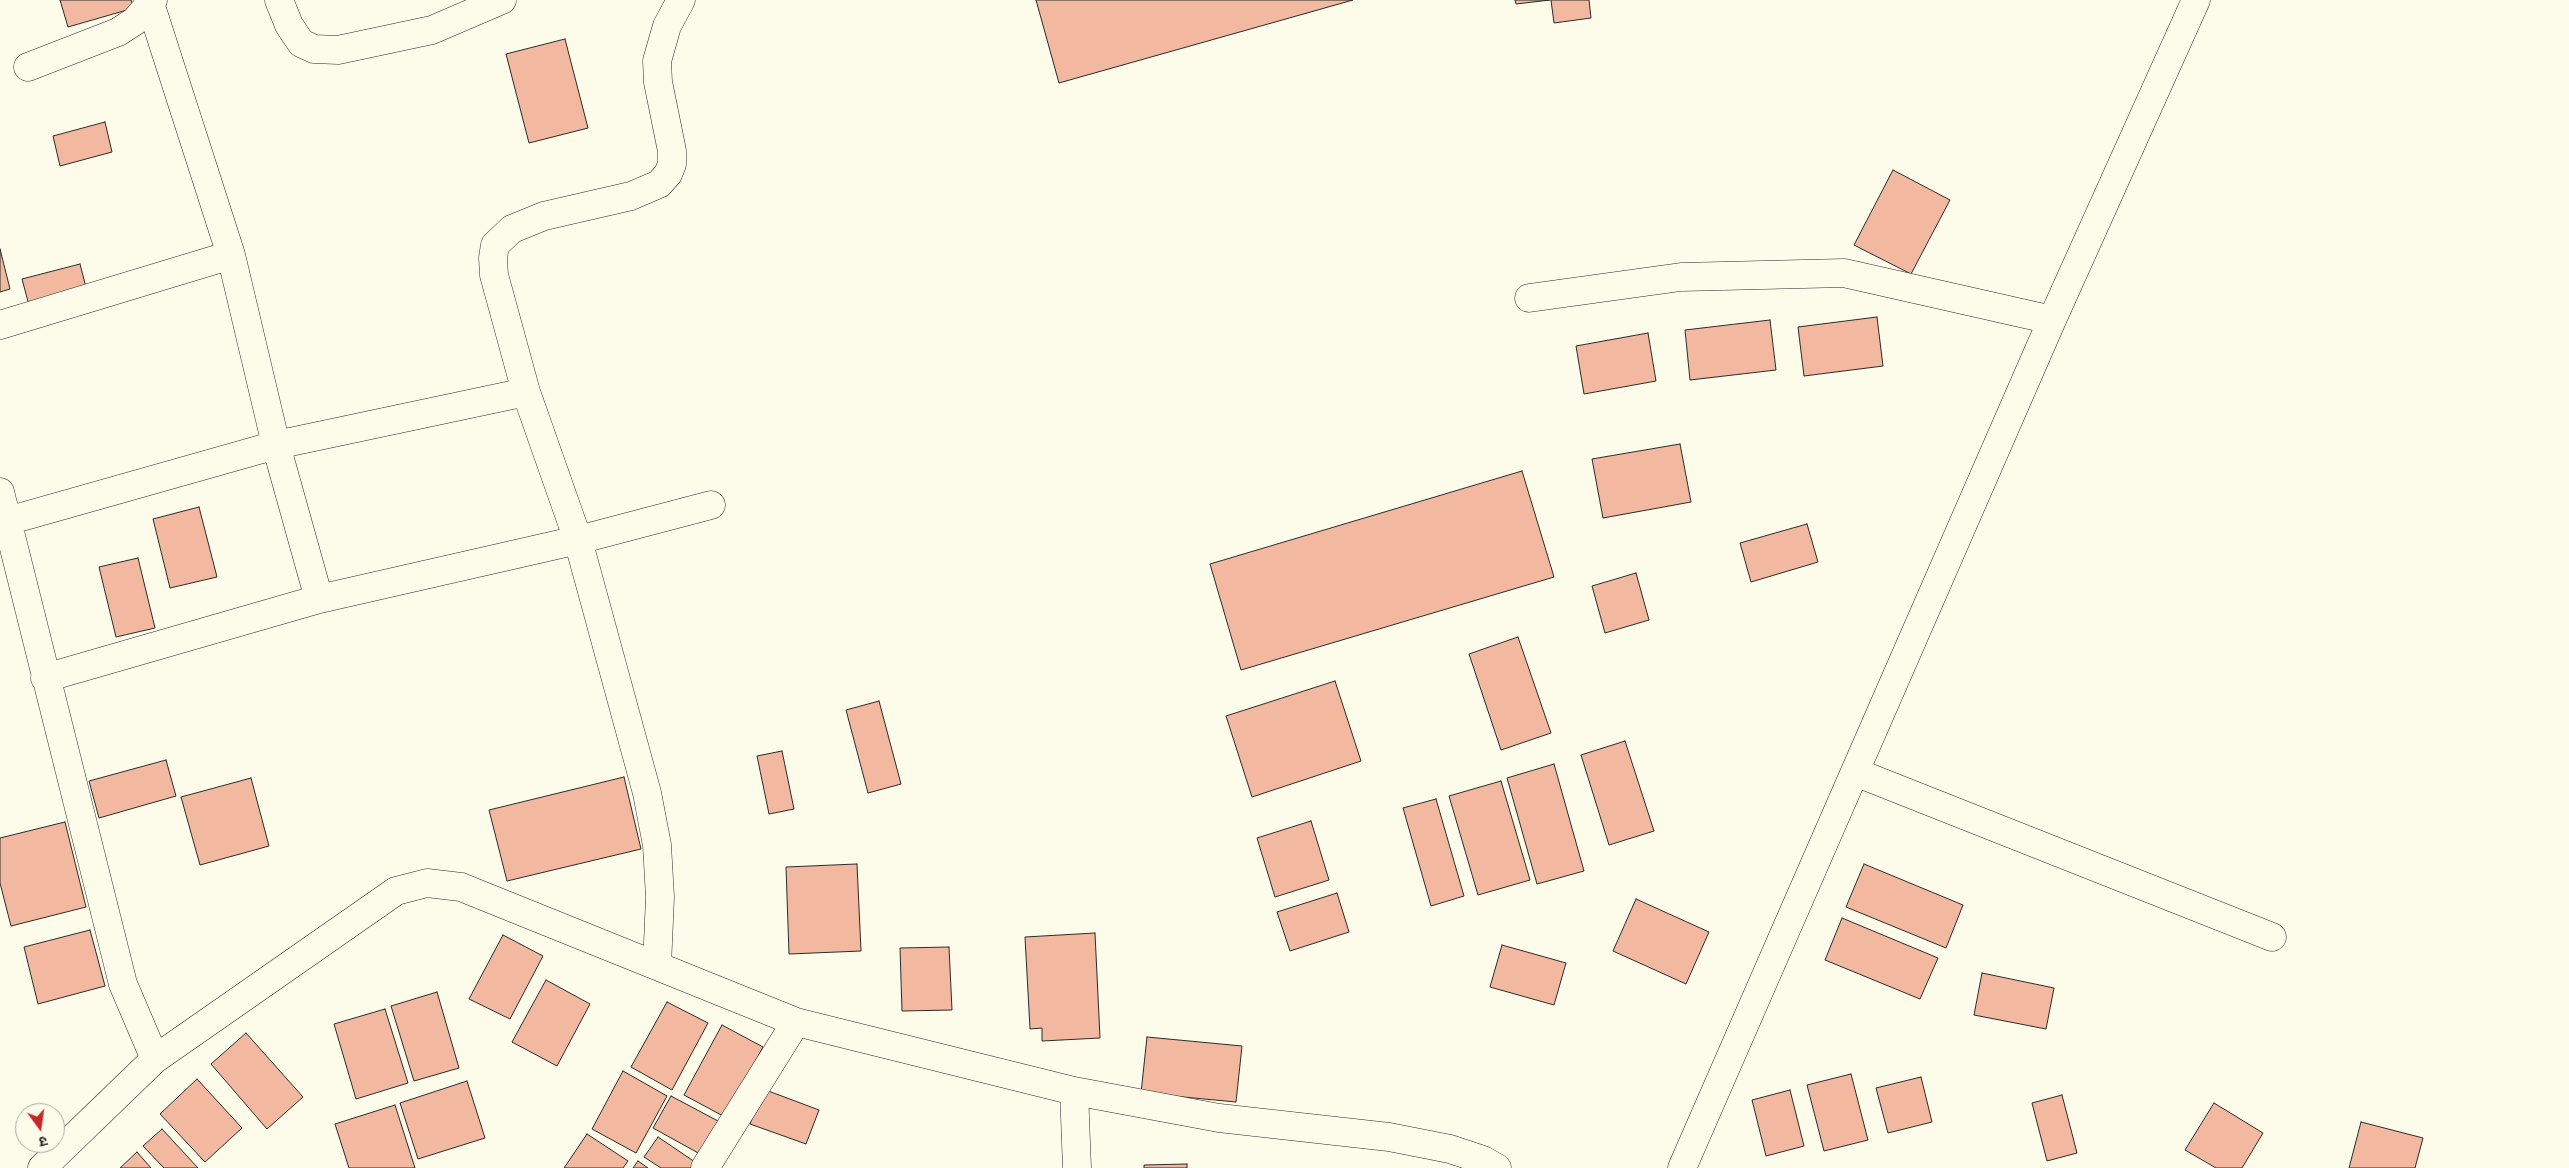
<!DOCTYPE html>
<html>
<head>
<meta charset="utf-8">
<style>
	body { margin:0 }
	#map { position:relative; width:2569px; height:1168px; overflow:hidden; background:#fdfbea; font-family:"DejaVu Sans","Noto Sans Devanagari",sans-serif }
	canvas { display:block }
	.north { position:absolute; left:15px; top:1103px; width:50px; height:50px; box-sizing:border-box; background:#fdfbea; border:1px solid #a9a89e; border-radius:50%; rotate:166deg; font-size:14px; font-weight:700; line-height:20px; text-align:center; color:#2b2b2b }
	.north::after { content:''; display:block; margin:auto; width:18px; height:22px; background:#c62828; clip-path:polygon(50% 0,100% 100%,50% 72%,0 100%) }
</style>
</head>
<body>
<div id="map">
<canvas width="2569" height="1168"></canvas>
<div class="north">उ</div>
</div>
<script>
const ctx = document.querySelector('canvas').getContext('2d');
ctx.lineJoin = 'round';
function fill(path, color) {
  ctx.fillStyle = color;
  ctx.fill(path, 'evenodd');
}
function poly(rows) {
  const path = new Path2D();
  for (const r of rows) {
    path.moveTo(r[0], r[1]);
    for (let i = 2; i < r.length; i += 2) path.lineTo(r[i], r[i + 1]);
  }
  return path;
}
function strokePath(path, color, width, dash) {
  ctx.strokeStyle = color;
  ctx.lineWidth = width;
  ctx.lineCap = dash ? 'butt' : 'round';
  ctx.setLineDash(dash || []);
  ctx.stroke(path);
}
const building = poly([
	[60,0,131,0,134,8,68,27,60,0],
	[1036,0,1353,0,1059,83,1036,0],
	[1515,0,1550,0,1516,4,1515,0],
	[1551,0,1589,0,1591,18,1554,23,1551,0],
	[565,39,588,128,529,143,506,54,565,39],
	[105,122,112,152,60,166,53,136,105,122],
	[1893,170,1950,200,1911,274,1854,245,1893,170],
	[0,249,10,289,0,292,0,249],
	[80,264,88,295,30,309,22,279,80,264],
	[1877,317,1883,366,1804,376,1798,327,1877,317],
	[1770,320,1776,370,1690,380,1685,330,1770,320],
	[1648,333,1656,381,1584,394,1576,346,1648,333],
	[1680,444,1691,502,1603,518,1592,459,1680,444],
	[1522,471,1554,577,1241,670,1210,564,1522,471],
	[199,507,217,577,170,588,153,519,199,507],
	[1807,524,1818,562,1751,582,1740,543,1807,524],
	[138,558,155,628,116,637,99,567,138,558],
	[1636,573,1649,620,1605,633,1592,586,1636,573],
	[1518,637,1551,733,1501,750,1469,654,1518,637],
	[1335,681,1361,761,1252,797,1226,716,1335,681],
	[879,701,901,784,868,793,846,710,879,701],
	[1625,741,1654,831,1609,845,1581,755,1625,741],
	[782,751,794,809,769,814,757,756,782,751],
	[166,760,176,796,99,818,89,781,166,760],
	[1554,764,1584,871,1537,884,1507,778,1554,764],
	[624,777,641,849,507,881,489,810,624,777],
	[251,778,269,846,200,865,181,797,251,778],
	[1501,781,1530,880,1478,895,1449,796,1501,781],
	[1436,799,1464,896,1431,906,1403,808,1436,799],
	[1311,821,1329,880,1275,897,1257,838,1311,821],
	[65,822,86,907,11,926,0,883,0,838,65,822],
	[857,864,861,951,789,954,786,867,857,864],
	[1864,864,1963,905,1946,948,1846,907,1864,864],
	[1337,893,1349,932,1290,951,1277,912,1337,893],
	[1636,899,1709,932,1686,984,1613,951,1636,899],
	[1842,918,1938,958,1920,999,1825,960,1842,918],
	[90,930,105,986,38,1004,24,947,90,930],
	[1095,933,1100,1038,1042,1041,1042,1028,1030,1029,1025,937,1095,933],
	[503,935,543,956,510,1019,469,999,503,935],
	[1502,945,1566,963,1554,1005,1490,987,1502,945],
	[949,947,952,1010,902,1011,900,948,949,947],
	[1982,973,2054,988,2046,1029,1974,1015,1982,973],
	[546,980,590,1004,557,1066,512,1042,546,980],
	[437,992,459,1068,414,1081,391,1006,437,992],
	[667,1002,708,1023,672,1090,631,1067,667,1002],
	[385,1009,408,1083,356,1099,334,1024,385,1009],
	[722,1025,763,1047,725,1117,684,1095,722,1025],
	[246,1033,303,1097,267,1129,211,1064,246,1033],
	[1147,1037,1242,1046,1236,1102,1141,1093,1147,1037],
	[623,1071,667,1096,636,1153,592,1129,623,1071],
	[1851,1074,1868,1140,1824,1151,1807,1085,1851,1074],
	[1921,1077,1932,1122,1888,1133,1876,1088,1921,1077],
	[197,1079,242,1128,205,1162,160,1114,197,1079],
	[467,1081,485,1138,418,1159,400,1103,467,1081],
	[763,1089,819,1110,806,1144,750,1124,763,1089],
	[1790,1090,1804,1146,1766,1156,1752,1100,1790,1090],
	[2062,1095,2077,1153,2047,1161,2032,1103,2062,1095],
	[671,1096,718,1121,700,1154,653,1128,671,1096],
	[2214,1103,2263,1133,2242,1168,2216,1168,2185,1150,2214,1103],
	[395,1105,415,1168,349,1168,335,1124,395,1105],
	[2361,1122,2423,1138,2415,1168,2349,1168,2361,1122],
	[162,1129,198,1168,164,1168,143,1146,162,1129],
	[587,1134,628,1161,623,1168,564,1168,587,1134],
	[658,1137,695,1162,691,1168,661,1168,644,1157,658,1137],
	[137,1152,151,1168,120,1168,137,1152],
	[638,1161,648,1168,633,1168,638,1161],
	[1187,1164,1187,1168,1144,1168,1144,1165,1187,1164]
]);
fill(building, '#f2b8a0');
strokePath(building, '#2b2b2b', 1);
const minor = poly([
	[279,0,289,25,301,43,314,49,338,50,432,30,502,0],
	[150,3,231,255,276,445,319,599],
	[28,67,118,32,135,21,153,0],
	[1529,298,1681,277,1844,273,2052,320],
	[0,325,231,255],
	[0,492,123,984,155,1059],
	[0,523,276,445,526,392],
	[45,678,319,599,578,540,711,505],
	[1855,772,2272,937],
	[657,966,660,897,657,845,647,793,578,540,526,392,494,275,493,258,495,245,512,229,544,216,631,196,659,184,668,174,672,164,672,151,658,82,657,61,667,26,681,0],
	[1074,1091,1077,1168],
	[42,1168,155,1059,396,891,427,883,461,887,796,1022,1074,1091,1219,1118,1389,1137,1450,1149,1483,1160,1497,1168],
	[705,1168,796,1022],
	[1682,1168,2052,320,2196,0]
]);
strokePath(minor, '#2b2b2b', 29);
strokePath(minor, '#fdfbea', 28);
</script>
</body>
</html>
